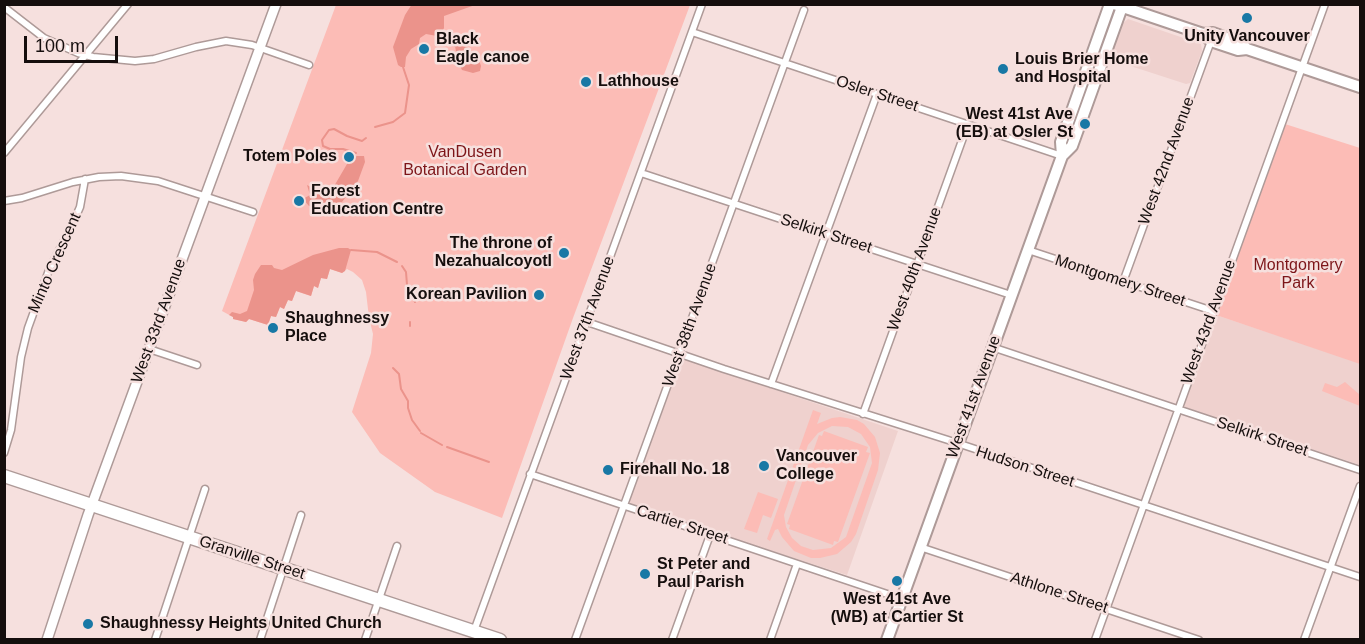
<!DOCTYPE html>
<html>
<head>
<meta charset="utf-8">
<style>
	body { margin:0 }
	#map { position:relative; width:1365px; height:644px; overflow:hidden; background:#f6e0de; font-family:Helvetica,sans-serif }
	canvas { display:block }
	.frame { position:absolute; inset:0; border:6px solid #150e0d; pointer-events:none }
	.scale { position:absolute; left:24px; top:36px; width:94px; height:27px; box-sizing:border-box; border:3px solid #150e0d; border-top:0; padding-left:8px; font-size:18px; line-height:21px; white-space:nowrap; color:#150e0d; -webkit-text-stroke:4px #f6e0de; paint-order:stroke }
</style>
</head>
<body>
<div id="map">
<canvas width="1365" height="644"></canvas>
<div class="frame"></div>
<div class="scale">100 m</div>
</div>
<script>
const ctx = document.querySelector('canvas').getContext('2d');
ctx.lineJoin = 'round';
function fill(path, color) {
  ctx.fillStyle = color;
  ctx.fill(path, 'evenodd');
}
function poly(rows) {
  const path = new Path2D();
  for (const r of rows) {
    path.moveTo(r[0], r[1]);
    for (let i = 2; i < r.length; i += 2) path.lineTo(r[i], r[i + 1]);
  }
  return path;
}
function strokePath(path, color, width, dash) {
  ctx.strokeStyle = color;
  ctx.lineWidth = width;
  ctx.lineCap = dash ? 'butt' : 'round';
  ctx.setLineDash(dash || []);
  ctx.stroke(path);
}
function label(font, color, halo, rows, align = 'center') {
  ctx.font = font + ' Helvetica,sans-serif';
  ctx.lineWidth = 5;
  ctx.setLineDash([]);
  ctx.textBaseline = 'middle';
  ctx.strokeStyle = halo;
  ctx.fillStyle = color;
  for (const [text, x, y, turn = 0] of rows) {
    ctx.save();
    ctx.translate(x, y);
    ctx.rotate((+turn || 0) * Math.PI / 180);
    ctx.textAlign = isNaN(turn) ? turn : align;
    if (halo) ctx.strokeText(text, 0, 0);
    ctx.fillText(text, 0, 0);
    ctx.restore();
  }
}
fill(poly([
	[1128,19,1201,44,1202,51,1190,83,1186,84,1112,60,1110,57,1122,24],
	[1216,315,1360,363,1360,465,1185,408,1184,403],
	[683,359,898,431,847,575,634,507,630,503,629,500,679,362]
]), '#efd1ce');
fill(poly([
	[336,5,690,5,573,318,502,518,435,492,380,453,352,412,371,353,373,334,369,318,366,292,362,280,353,272,347,269,342,273,330,269,327,279,321,278,318,288,314,286,311,296,296,291,292,301,288,300,284,309,280,307,276,317,271,316,268,325,249,319,246,322,233,319,233,317,222,311],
	[1285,124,1360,148,1360,364,1216,315],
	[1345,382,1360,395,1360,406,1322,391,1325,383,1337,387],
	[813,410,821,413,817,424,832,418,840,417,857,420,864,424,875,437,880,453,878,470,856,534,851,542,837,554,820,558,811,558,794,551,782,537,778,529,775,530,770,541,767,539],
	[832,426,848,427,861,434,870,447,872,463,846,537,831,548,813,550,801,546,792,538,786,527,784,515,808,445,818,433],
	[824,431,868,447,866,452,870,453,838,542,834,541,833,545,789,529,790,525,787,524,819,435,822,436],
	[758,492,778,499,771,518,763,515,757,533,744,529]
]), '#fcbcb6');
fill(poly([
	[412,4,475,4,475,5,444,16,444,28,441,34,437,36,426,34,420,38,419,44,411,49,406,57,405,67,401,67,398,65,393,47,405,15],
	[455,46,467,47,479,60,481,66,480,71,473,73,462,70,458,62],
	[357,156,364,156,365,162,358,181,342,202,321,206,318,209,309,206,303,199,310,195,307,185,320,192,326,192,333,188,347,164,352,158],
	[339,248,348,248,351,250,345,271,342,273,330,269,327,279,321,278,318,288,314,286,311,296,296,291,292,301,288,300,284,309,280,307,276,317,271,316,268,325,249,319,246,322,233,319,233,317,229,315,232,312,240,314,247,311,254,290,253,280,255,274,261,265,272,265,274,268,282,270,313,255]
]), '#eb938b');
strokePath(poly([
	[441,34,455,46],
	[375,127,393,122,405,113,409,85,403,67],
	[356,153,343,149,330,149,323,146,322,140,329,130,334,129,347,136,362,141,366,138],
	[351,250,377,252,397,262],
	[402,266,406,272,407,285,415,302],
	[410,326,410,322],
	[393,368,399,374,401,389,408,401,408,408,412,420,420,431],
	[421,433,442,445],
	[447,447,489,462]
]), '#eb938b', 2);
const street = poly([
	[4,7,44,38,78,53,93,57,135,61,154,59,196,47,226,41,252,45,309,65],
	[692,32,1062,156],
	[4,153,128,4],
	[641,173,1011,295],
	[4,201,22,198,73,182,99,177,121,176,158,181,253,212],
	[1028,250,1213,311],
	[1123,282,1211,41],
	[587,322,724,369,948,440,1360,577],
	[992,347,1360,470],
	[149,349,197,365],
	[771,384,877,94],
	[863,414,968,124],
	[4,453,11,430,21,357,28,328,49,270,72,225,80,207,85,179],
	[530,474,902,599],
	[920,547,1199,640],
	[474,631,702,4],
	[155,640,205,489],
	[260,640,301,515],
	[365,640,397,546],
	[575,640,804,10],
	[672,640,710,535],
	[770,640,797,564],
	[1095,640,1325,4],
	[1304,640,1360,486]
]);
const secondary = poly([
	[47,640,88,515,276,4]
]);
const primary = poly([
	[1114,4,1203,34,1211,41,1238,50,1247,49,1360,87],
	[1203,34,1213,33,1241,43,1247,49],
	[1062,156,1072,146,1122,7],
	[887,640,1062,156,1061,142,1110,4]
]);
const highway = poly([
	[4,476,500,640]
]);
strokePath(street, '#ae9a98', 9);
strokePath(secondary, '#ae9a98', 12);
strokePath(primary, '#ae9a98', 14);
strokePath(highway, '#ae9a98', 15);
strokePath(street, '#fff', 6);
strokePath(secondary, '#fff', 9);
strokePath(primary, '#fff', 10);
strokePath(highway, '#fff', 12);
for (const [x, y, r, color] of [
	[1247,18,6,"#1878a5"],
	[424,49,6,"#1878a5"],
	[1003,69,6,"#1878a5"],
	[586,82,6,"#1878a5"],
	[1085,124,6,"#1878a5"],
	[349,157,6,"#1878a5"],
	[299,201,6,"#1878a5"],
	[564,253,6,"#1878a5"],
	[539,295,6,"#1878a5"],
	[273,328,6,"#1878a5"],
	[764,466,6,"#1878a5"],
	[608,470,6,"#1878a5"],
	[645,574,6,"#1878a5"],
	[897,581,6,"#1878a5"],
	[88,624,6,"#1878a5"]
]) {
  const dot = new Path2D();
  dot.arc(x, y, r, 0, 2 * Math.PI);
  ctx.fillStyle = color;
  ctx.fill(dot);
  strokePath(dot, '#f6e0de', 2);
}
label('bold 16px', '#150e0d', '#f6e0de', [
	["Unity Vancouver",1247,37,"center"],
	["Black",436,40],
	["Eagle canoe",436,58],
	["Louis Brier Home",1015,60],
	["and Hospital",1015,78],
	["Lathhouse",598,82],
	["West 41st Ave",1073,115,"right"],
	["(EB) at Osler St",1073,133,"right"],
	["Totem Poles",337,157,"right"],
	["Forest",311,192],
	["Education Centre",311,210],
	["The throne of",552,244,"right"],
	["Nezahualcoyotl",552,262,"right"],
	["Korean Pavilion",527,295,"right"],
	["Shaughnessy",285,319],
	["Place",285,337],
	["Vancouver",776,457],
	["College",776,475],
	["Firehall No. 18",620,470],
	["St Peter and",657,565],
	["Paul Parish",657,583],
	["West 41st Ave",897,600,"center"],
	["(WB) at Cartier St",897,618,"center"],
	["Shaughnessy Heights United Church",100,624]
], 'left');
label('16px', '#150e0d', '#f6e0de', [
	["Osler Street",877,94,18],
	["West 42nd Avenue",1167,161,-70],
	["Selkirk Street",826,234,18],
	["Minto Crescent",55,263,-66],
	["West 40th Avenue",915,269,-70],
	["Montgomery Street",1120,281,18],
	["West 37th Avenue",588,318,-70],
	["West 33rd Avenue",159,321,-70],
	["West 43rd Avenue",1209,322,-70],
	["West 38th Avenue",690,325,-70],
	["West 41st Avenue",974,397,-70],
	["Selkirk Street",1262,437,18],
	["Hudson Street",1025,467,18],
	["Cartier Street",682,525,18],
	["Granville Street",252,558,18],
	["Athlone Street",1059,593,18]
]);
label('16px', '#7d1519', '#f6e0de', [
	["VanDusen",465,153],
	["Botanical Garden",465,171],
	["Montgomery",1298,266],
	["Park",1298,284]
]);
</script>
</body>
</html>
